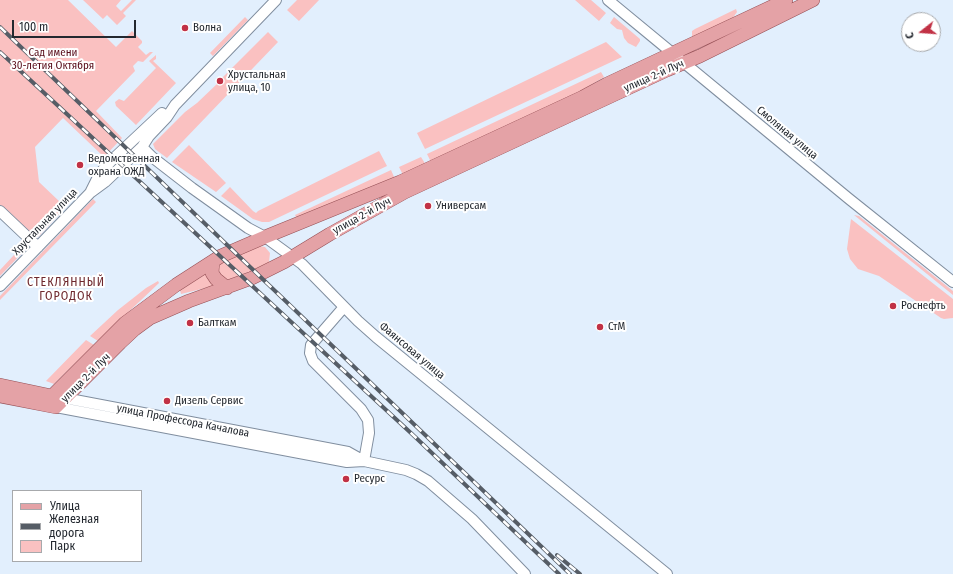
<!DOCTYPE html>
<html>
<head>
<meta charset="utf-8">
<style>
	body { margin:0 }
	#map { position:relative; width:953px; height:574px; overflow:hidden; background:#e2effd; font-family:"Fira Sans Condensed",sans-serif }
	canvas { display:block }
	.legend { position:absolute; left:12px; top:490px; width:130px; height:72px; box-sizing:border-box; background:#fff; border:1px solid #a7a9ac; margin:0; padding:5px 7px; list-style:none; font-size:12px; color:#23282f }
	.legend li { display:flex; align-items:center; gap:8px; height:20px }
	.legend b { width:20px; border:1px solid #a7a9ac }
	.north { position:absolute; left:901px; top:12px; width:40px; height:40px; box-sizing:border-box; background:#fff; border:1px solid #a7a9ac; border-radius:50%; rotate:253deg; font-size:11px; font-weight:700; line-height:16px; text-align:center; color:#23282f }
	.north::after { content:''; display:block; margin:auto; width:14px; height:18px; background:#c13145; clip-path:polygon(50% 0,100% 100%,50% 72%,0 100%) }
	.scale { position:absolute; left:12px; top:20px; width:124px; height:18px; box-sizing:border-box; border:2px solid #23282f; border-top:0; padding-left:5px; font-size:12px; line-height:14px; white-space:nowrap; color:#23282f; -webkit-text-stroke:3px #fff; paint-order:stroke }
</style>
</head>
<body>
<div id="map">
<canvas width="953" height="574"></canvas>
<ul class="legend">
<li><b style="height:5px;background:#e4a2a6"></b>Улица</li>
<li><b style="height:5px;background:#565d66"></b>Железная дорога</li>
<li><b style="height:11px;background:#fac1c1"></b>Парк</li>
</ul>
<div class="north">С</div>
<div class="scale">100 m</div>
</div>
<script>
const ctx = document.querySelector('canvas').getContext('2d');
ctx.lineJoin = 'round';
function fill(path, color) {
  ctx.fillStyle = color;
  ctx.fill(path, 'evenodd');
}
function poly(rows) {
  const path = new Path2D();
  for (const r of rows) {
    path.moveTo(r[0], r[1]);
    for (let i = 2; i < r.length; i += 2) path.lineTo(r[i], r[i + 1]);
  }
  return path;
}
function strokePath(path, color, width, dash) {
  ctx.strokeStyle = color;
  ctx.lineWidth = width;
  ctx.lineCap = dash ? 'butt' : 'round';
  ctx.setLineDash(dash || []);
  ctx.stroke(path);
}
function label(font, color, halo, rows, align = 'center') {
  ctx.font = font + ' "Fira Sans Condensed",sans-serif';
  ctx.lineWidth = 4;
  ctx.setLineDash([]);
  ctx.textBaseline = 'middle';
  ctx.strokeStyle = halo;
  ctx.fillStyle = color;
  for (const [text, x, y, turn = 0] of rows) {
    ctx.save();
    ctx.translate(x, y);
    ctx.rotate((+turn || 0) * Math.PI / 180);
    ctx.textAlign = isNaN(turn) ? turn : align;
    if (halo) ctx.strokeText(text, 0, 0);
    ctx.fillText(text, 0, 0);
    ctx.restore();
  }
}
fill(poly([
	[0,0,68,0,116,47,132,31,142,41,142,43,138,47,146,55,150,52,153,52,143,62,138,61,133,66,135,71,96,111,122,138,104,157,63,118,35,147,39,182,60,202,28,233,0,205],
	[83,0,121,0,116,6,121,11,132,0,136,0,123,13,126,16,117,25,107,15,103,19],
	[297,0,319,0,299,21,287,10],
	[575,0,591,0,606,13,599,21],
	[736,9,737,12,732,19,692,38,692,31,695,29],
	[245,17,248,20,213,56,210,53],
	[614,17,640,39,640,41,636,47,628,43,624,38,622,30,617,29,610,23],
	[268,32,278,42,184,140,167,158,155,149,153,144,185,112,197,103,218,83,219,83,223,80,222,78],
	[606,42,622,57,425,149,417,133],
	[156,55,156,59,153,61,176,83,136,125,116,106,115,102,119,99,124,101,156,68,149,61],
	[601,72,604,77,578,93,431,162,427,154],
	[189,145,226,183,216,192,172,162],
	[379,151,387,166,269,222,262,222,253,219,221,196,230,187,253,211,256,213,258,211],
	[421,157,426,165,403,175,399,167],
	[391,170,395,179,297,219,295,215],
	[76,192,78,194,39,236,37,237,32,236],
	[93,199,96,202,0,300,0,296],
	[854,215,859,216,953,291,953,295],
	[851,219,953,299,953,318,944,319,941,318,879,276,858,269,850,259,847,249],
	[27,241,28,246,27,248,0,276,0,270],
	[259,246,265,247,270,253,269,262,265,266,228,280,222,277,219,271,219,266,222,262],
	[207,273,214,286,181,294,180,290],
	[158,281,159,283,98,341,90,336,118,310,146,288],
	[86,340,94,345,54,384,46,381]
]), '#fac1c1');
const minor = poly([
	[608,0,848,198,953,282],
	[142,147,152,157,192,188,248,228,265,237,302,264,358,321,376,337,667,574],
	[91,191,100,173,113,159,162,113],
	[0,211,38,247],
	[0,286,90,193,105,182,142,147,149,136,167,117,175,105,276,0],
	[344,307,311,345,310,353,313,361,361,409,368,420,369,433,364,461],
	[59,397,348,452,364,461,406,470,416,474,428,481,472,519,525,574],
	[54,403,56,407,347,462,364,461]
]);
const major = poly([
	[213,261,212,273,216,279,227,288],
	[0,385,52,396,125,323,176,285,221,256,265,237,400,182,583,97,607,84,786,0],
	[0,396,56,407,120,343,135,329,150,318,189,301,252,278,284,262,330,234,405,192,667,70,700,56,813,0]
]);
strokePath(minor, '#808e9f', 12);
strokePath(major, '#954f55', 14);
strokePath(minor, '#fff', 10);
strokePath(major, '#e4a2a6', 13);
const rail = poly([
	[0,27,570,574],
	[0,52,412,434,559,574],
	[557,555,580,574]
]);
strokePath(rail, '#565d66', 4);
strokePath(rail, '#fff', 2.5, [8]);
for (const [x, y, r, color] of [
	[185,28,4,"#c13145"],
	[220,81,4,"#c13145"],
	[80,165,4,"#c13145"],
	[428,206,4,"#c13145"],
	[893,306,4,"#c13145"],
	[190,323,4,"#c13145"],
	[600,327,4,"#c13145"],
	[167,401,4,"#c13145"],
	[346,479,4,"#c13145"]
]) {
  const dot = new Path2D();
  dot.arc(x, y, r, 0, 2 * Math.PI);
  ctx.fillStyle = color;
  ctx.fill(dot);
  strokePath(dot, '#fff', 1.5);
}
label('11px', '#23282f', '#fff', [
	["Волна",193,28],
	["Хрустальная",228,75],
	["улица, 10",228,88],
	["Ведомственная",88,159],
	["охрана ОЖД",88,172],
	["Универсам",436,206],
	["Роснефть",901,306],
	["Балткам",198,323],
	["СтМ",608,327],
	["Дизель Сервис",175,401],
	["Ресурс",354,479]
], 'left');
label('11px', '#580c19', '#fff', [
	["Сад имени",53,53],
	["30-летия Октября",53,66]
]);
label('11px', '#23282f', '#fff', [
	["улица 2-й Луч",654,76,-24],
	["Смоляная улица",787,133,40],
	["улица 2-й Луч",362,216,-29],
	["Хрустальная улица",45,222,-46],
	["Фаянсовая улица",412,351,40],
	["улица 2-й Луч",86,378,-45],
	["улица Профессора Качалова",183,421,11]
]);
ctx.letterSpacing = '1px';
label('12px', '#6e282d', '#fff', [
	["СТЕКЛЯННЫЙ",66,283],
	["ГОРОДОК",66,297]
]);
ctx.letterSpacing = '0px';
</script>
</body>
</html>
